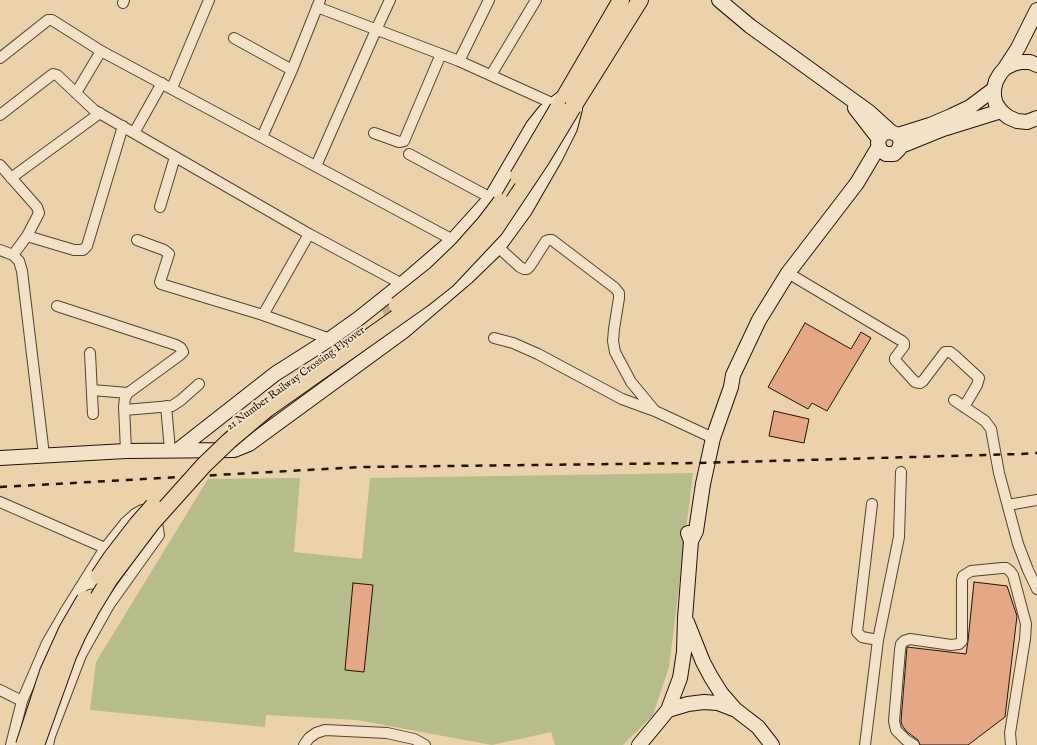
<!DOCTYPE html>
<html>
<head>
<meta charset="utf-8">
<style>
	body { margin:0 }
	canvas { display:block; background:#ecd2aa }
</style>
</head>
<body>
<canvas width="1037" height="745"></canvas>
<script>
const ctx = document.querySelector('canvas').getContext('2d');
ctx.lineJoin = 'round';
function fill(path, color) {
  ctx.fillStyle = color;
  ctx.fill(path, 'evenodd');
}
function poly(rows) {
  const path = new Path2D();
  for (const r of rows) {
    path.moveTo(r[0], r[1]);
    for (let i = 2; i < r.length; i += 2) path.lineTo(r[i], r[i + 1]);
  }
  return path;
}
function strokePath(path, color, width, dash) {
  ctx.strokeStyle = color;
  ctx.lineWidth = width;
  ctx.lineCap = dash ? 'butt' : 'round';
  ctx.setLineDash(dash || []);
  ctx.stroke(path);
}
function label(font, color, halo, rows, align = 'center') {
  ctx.font = font + ' "IM FELL English",serif';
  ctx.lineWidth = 4;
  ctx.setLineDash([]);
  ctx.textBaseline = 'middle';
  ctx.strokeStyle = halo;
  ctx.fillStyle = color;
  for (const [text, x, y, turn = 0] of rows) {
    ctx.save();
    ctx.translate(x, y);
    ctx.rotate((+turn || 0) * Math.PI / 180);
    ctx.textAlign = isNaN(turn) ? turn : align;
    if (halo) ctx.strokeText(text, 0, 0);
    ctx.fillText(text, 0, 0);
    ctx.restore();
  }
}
fill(poly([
	[693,473,669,667,653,715,623,745,555,745,551,732,492,745,357,720,266,715,265,727,90,710,96,662,208,479,300,478,294,552,362,559,370,478]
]), '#b6bc8a');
const building = poly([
	[805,323,851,349,861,332,871,338,827,411,812,403,808,409,768,387,805,323],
	[774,411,809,419,804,443,769,436,774,411],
	[974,582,1007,586,1017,616,1005,717,968,745,920,745,918,740,906,731,902,725,901,721,907,647,966,654,968,641,974,582],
	[353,583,373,585,364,672,345,670,353,583]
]);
fill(building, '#e4a887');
strokePath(building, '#221308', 1);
strokePath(poly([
	[386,305,400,324]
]), '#c4ac8a', 14, [14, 7]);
const street = poly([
	[123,3,124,0],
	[317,7,459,61,554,104],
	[234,38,292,70],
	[0,58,43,24,48,20,52,20,101,51,453,240],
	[459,61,489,0],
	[491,75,536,0],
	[172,88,209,0],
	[76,93,101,51],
	[0,115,49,77,53,74,57,75,94,110,309,234,402,284],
	[134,133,162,83],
	[374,133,399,142,404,141,441,54],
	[262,137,292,70,320,0],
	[409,154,491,198],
	[0,165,37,207,39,213,27,236,13,255],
	[316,166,376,30,390,0],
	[11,178,100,113],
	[160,207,175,157],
	[27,236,74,250,83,250,87,246,123,126],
	[137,240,164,250,169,254,160,282,161,284,263,315,330,339],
	[498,247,520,267,524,269,527,269,530,266,546,241,549,240,552,240,615,288,619,293,619,298,614,329,613,341,615,352,631,382,655,411],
	[0,250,13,255,19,261,22,271,44,455],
	[788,273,902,341,904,343,904,346,895,358,895,360,915,382,920,383,923,381,945,352,950,352,954,355,979,378,977,385,964,407],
	[57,306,176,345,181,348,183,352,180,355,128,393,125,398,124,406,126,451],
	[263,315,309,234],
	[494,338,513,343,538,354,622,399,655,411,713,438],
	[90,353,93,414],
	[92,390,128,393],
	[954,400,985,421,991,429,999,473,1018,544,1028,570,1037,589],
	[166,406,170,450],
	[124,410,172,406,181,400,199,384],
	[0,502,105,548],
	[872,504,857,632,862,637,878,640],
	[1008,505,1037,500],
	[79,589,87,584,99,583,106,591],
	[0,690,22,701],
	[11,745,22,701,47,643,65,612,105,548,125,523,135,514,142,510,157,523,159,535,109,605,81,655,50,736,48,745],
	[304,745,309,738,316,733,325,730,387,733,414,739,425,745],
	[865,745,878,640,899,537,901,472],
	[914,745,906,740,896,730,894,721,900,650,901,644,904,641,910,639,951,645,959,644,962,641,962,580,963,576,971,571,1002,568,1006,568,1010,571,1013,575,1026,624,1025,639,1010,733,1011,745]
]);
const secondary = poly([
	[719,0,750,26,869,112,891,132,898,135,901,142,899,149,894,154,886,154,880,150,878,143,879,139,883,133,891,132],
	[1037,65,1030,62,1021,62,1013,64,1005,68,1000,74,996,81,994,89,994,97,996,104,1001,111,1008,117,1017,121,1027,122,1037,118],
	[1005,68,1018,48,1037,10],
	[855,108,879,139],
	[898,135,930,125,951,116,970,107,994,89],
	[901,146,943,129,1001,111],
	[178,450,275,374,330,339,358,319,402,284,453,240,491,198,533,126,545,111,562,98],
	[0,458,126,451,234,450,249,444,405,330,467,277,498,247,525,210,555,158,570,128,575,109],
	[691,541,696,531,703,484,713,438,731,387,733,375,759,320,788,273,857,183,879,146],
	[687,622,703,662,711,677,721,693,734,708],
	[668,710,688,704,704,702,718,703,736,710,758,727,772,745],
	[639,745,668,710,680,678,684,652,685,618,691,541,688,533]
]);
const primary = poly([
	[573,107,640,0],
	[558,108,621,0]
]);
strokePath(street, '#544330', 12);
strokePath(secondary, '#221308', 16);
strokePath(primary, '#221308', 18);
strokePath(street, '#f3e2c8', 10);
strokePath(secondary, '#f3e2c8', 14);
strokePath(primary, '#ecd2aa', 16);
strokePath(poly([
	[0,487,361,467,698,463,1020,454,1037,453]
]), '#221308', 2.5, [7, 7]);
const primaryBridge = poly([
	[518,176,558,108],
	[397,305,436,274,461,250,485,223,501,202],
	[99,576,111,558,138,523,153,506],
	[24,745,48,672,67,630,85,599],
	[36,745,68,656,78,634,92,608,109,580,152,523,204,465,229,441,267,409,423,299,447,280,495,229,541,160,573,107]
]);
strokePath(primaryBridge, '#221308', 18, []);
strokePath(primaryBridge, '#ecd2aa', 16);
label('11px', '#221308', '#f3e2c8', [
	["21 Number Railway Crossing Flyover",296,379,-36]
]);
</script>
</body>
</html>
